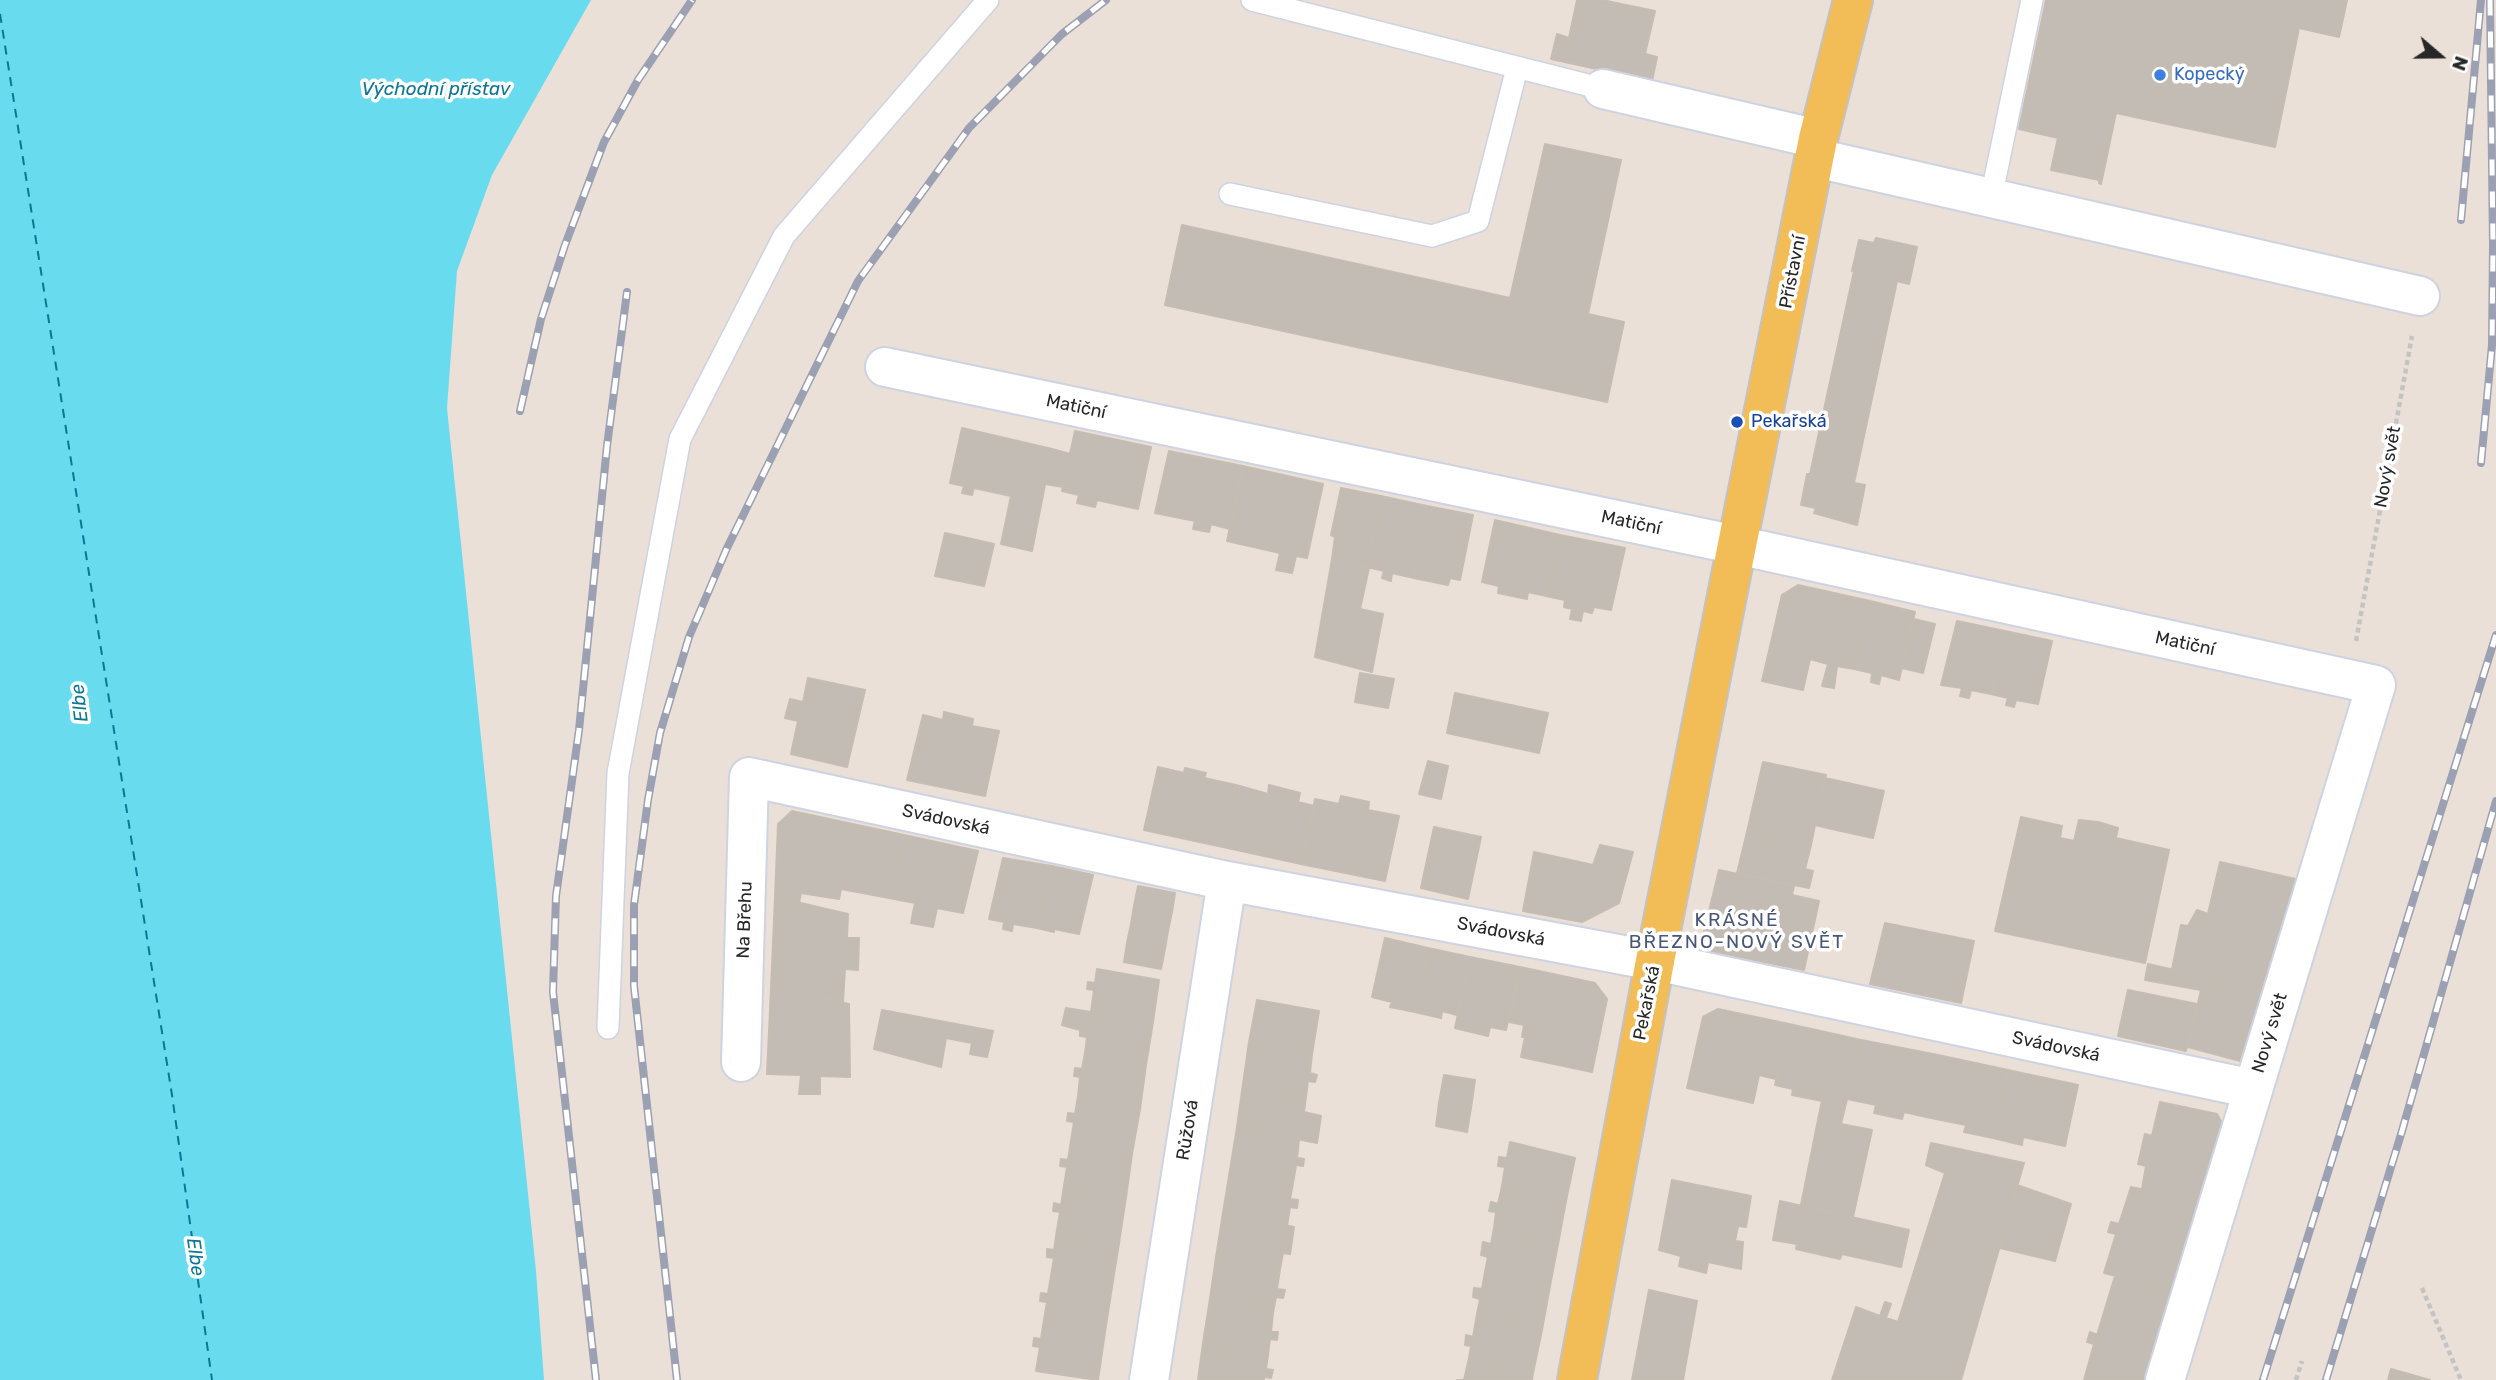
<!DOCTYPE html>
<html>
<head>
<meta charset="utf-8">
<style>
	body { margin:0 }
	#map { position:relative; width:2496px; height:1380px; overflow:hidden; background:#eae0d8; font-family:Rubik,sans-serif }
	canvas { display:block }
	.north { position:absolute; left:2405px; top:21px; width:70px; height:70px; -webkit-text-stroke:5px #fff; paint-order:stroke; rotate:110deg; font-size:19px; font-weight:700; line-height:28px; text-align:center; color:#272727 }
	.north::after { content:''; display:block; margin:auto; width:24px; height:32px; background:#272727; clip-path:polygon(50% 0,100% 100%,50% 72%,0 100%) }
</style>
</head>
<body>
<div id="map">
<canvas width="2496" height="1380"></canvas>
<div class="north">N</div>
</div>
<script>
const ctx = document.querySelector('canvas').getContext('2d');
ctx.lineJoin = 'round';
function fill(path, color) {
  ctx.fillStyle = color;
  ctx.fill(path, 'evenodd');
}
function poly(rows) {
  const path = new Path2D();
  for (const r of rows) {
    path.moveTo(r[0], r[1]);
    for (let i = 2; i < r.length; i += 2) path.lineTo(r[i], r[i + 1]);
  }
  return path;
}
function strokePath(path, color, width, dash) {
  ctx.strokeStyle = color;
  ctx.lineWidth = width;
  ctx.lineCap = dash ? 'butt' : 'round';
  ctx.setLineDash(dash || []);
  ctx.stroke(path);
}
function label(font, color, halo, rows, align = 'center') {
  ctx.font = font + ' Rubik,sans-serif';
  ctx.lineWidth = 7;
  ctx.setLineDash([]);
  ctx.textBaseline = 'middle';
  ctx.strokeStyle = halo;
  ctx.fillStyle = color;
  for (const [text, x, y, turn = 0] of rows) {
    ctx.save();
    ctx.translate(x, y);
    ctx.rotate((+turn || 0) * Math.PI / 180);
    ctx.textAlign = isNaN(turn) ? turn : align;
    if (halo) ctx.strokeText(text, 0, 0);
    ctx.fillText(text, 0, 0);
    ctx.restore();
  }
}
fill(poly([
	[0,0,591,0,492,175,457,271,447,408,536,1271,544,1380,0,1380]
]), '#68dbef');
strokePath(poly([
	[0,14,172,1095,212,1380]
]), '#0b7797', 2, [9, 7]);
const building = poly([
	[1577,0,1602,0,1655,11,1645,54,1657,57,1652,81,1551,59,1557,34,1569,38,1577,0],
	[2046,0,2347,0,2339,37,2299,28,2275,147,2116,113,2101,184,2099,183,2099,180,2051,170,2058,138,2019,129,2046,0],
	[1545,144,1621,160,1588,314,1624,322,1607,402,1165,305,1182,225,1510,298,1545,144],
	[1876,238,1917,247,1909,284,1897,281,1854,483,1865,485,1857,525,1814,513,1816,508,1801,505,1807,474,1810,474,1854,271,1852,271,1859,240,1874,243,1876,238],
	[962,428,1052,449,1032,551,1001,544,1011,496,974,488,972,495,962,493,964,486,950,483,962,428],
	[1075,431,1151,447,1138,509,1097,500,1095,507,1077,503,1079,495,1062,491,1075,431],
	[1052,449,1070,454,1063,487,1045,484,1052,449],
	[1169,451,1243,466,1230,529,1211,524,1209,532,1193,529,1195,521,1155,513,1169,451],
	[1243,466,1323,484,1307,558,1296,556,1292,573,1276,570,1280,553,1227,541,1243,466],
	[1341,488,1381,496,1367,567,1332,559,1335,537,1331,535,1341,488],
	[1381,496,1427,506,1414,578,1392,573,1391,581,1382,578,1384,571,1367,567,1381,496],
	[1427,506,1473,515,1460,580,1450,578,1448,585,1414,578,1427,506],
	[1495,520,1560,535,1546,596,1528,592,1527,599,1498,593,1499,586,1482,582,1495,520],
	[945,533,994,544,984,586,935,576,945,533],
	[1560,535,1625,548,1611,610,1594,607,1592,613,1583,611,1581,621,1570,619,1572,609,1564,607,1565,600,1546,596,1560,535],
	[1332,559,1369,568,1360,609,1383,614,1372,672,1315,657,1332,559],
	[1798,585,1870,601,1854,669,1837,666,1834,688,1822,686,1828,664,1810,659,1803,690,1762,681,1782,595,1798,585],
	[1870,601,1915,612,1899,680,1881,675,1879,684,1871,682,1872,673,1854,669,1870,601],
	[1914,619,1935,624,1923,673,1902,668,1914,619],
	[1957,621,2005,631,1991,694,1971,690,1969,698,1960,696,1962,688,1941,685,1957,621],
	[2005,631,2052,641,2038,704,2016,700,2014,707,2006,705,2008,698,1991,694,2005,631],
	[1360,673,1394,679,1388,708,1355,702,1360,673],
	[808,678,865,690,847,767,791,754,798,721,785,718,790,699,803,702,808,678],
	[1455,693,1548,713,1539,753,1447,733,1455,693],
	[944,712,973,719,972,726,999,731,985,796,907,780,923,715,943,720,944,712],
	[1428,761,1448,766,1441,799,1419,794,1428,761],
	[1763,762,1826,775,1820,804,1837,808,1832,829,1815,825,1811,845,1747,832,1763,762],
	[1158,767,1184,773,1185,768,1206,773,1204,778,1236,785,1223,847,1144,830,1158,767],
	[1825,778,1884,791,1873,838,1832,829,1837,808,1820,804,1825,778],
	[1236,785,1268,794,1269,785,1300,793,1298,802,1314,806,1301,864,1223,847,1236,785],
	[1341,796,1369,802,1368,810,1399,816,1385,881,1301,864,1315,799,1339,804,1341,796],
	[792,811,904,835,889,898,841,889,839,899,801,893,799,903,775,897,778,824,792,811],
	[2021,817,2062,826,2060,838,2074,841,2079,820,2098,822,2118,828,2116,838,2169,850,2145,963,1995,931,2021,817],
	[1434,827,1481,837,1468,899,1421,888,1434,827],
	[1747,832,1811,845,1805,869,1813,871,1809,888,1737,873,1747,832],
	[904,835,978,851,963,913,937,908,933,927,911,923,915,903,889,898,904,835],
	[1600,845,1633,852,1619,903,1582,922,1523,911,1534,852,1593,865,1600,845],
	[1003,858,1052,866,1037,928,1013,924,1012,931,1003,929,1004,922,989,919,1003,858],
	[2220,862,2300,880,2267,991,2172,969,2181,925,2188,926,2197,910,2208,914,2220,862],
	[1052,866,1093,875,1079,934,1054,929,1054,932,1037,928,1052,866],
	[1719,870,1794,886,1792,895,1819,901,1804,970,1710,951,1703,936,1719,870],
	[1138,886,1175,893,1172,912,1134,906,1138,886],
	[775,897,848,914,847,938,859,938,858,970,845,969,843,1002,771,988,775,897],
	[1134,906,1172,912,1168,931,1131,924,1134,906],
	[1885,923,1974,941,1961,1003,1870,984,1885,923],
	[1131,924,1168,931,1165,949,1127,943,1131,924],
	[1385,938,1428,948,1415,1012,1390,1007,1392,1002,1372,997,1385,938],
	[1127,943,1165,949,1161,969,1124,962,1127,943],
	[1428,948,1470,957,1457,1015,1442,1011,1441,1018,1415,1012,1428,948],
	[1470,957,1520,967,1506,1030,1490,1027,1488,1036,1455,1028,1470,957],
	[2148,964,2267,991,2244,1062,2188,1047,2201,990,2145,980,2148,964],
	[1520,967,1595,983,1607,999,1592,1072,1521,1057,1525,1037,1522,1037,1524,1025,1509,1022,1520,967],
	[1097,969,1159,980,1153,1022,1091,1012,1094,990,1087,989,1088,982,1095,983,1097,969],
	[771,988,849,1004,850,1077,820,1076,820,1094,799,1094,801,1075,767,1074,771,988],
	[2128,990,2197,1004,2186,1051,2118,1036,2128,990],
	[1257,1000,1319,1011,1312,1054,1249,1042,1257,1000],
	[1066,1008,1153,1022,1146,1065,1085,1053,1087,1037,1080,1036,1080,1030,1062,1025,1066,1008],
	[1718,1009,1789,1024,1776,1079,1759,1075,1753,1103,1687,1088,1703,1017,1718,1009],
	[882,1010,993,1031,987,1057,970,1054,972,1043,946,1038,941,1067,874,1049,882,1010],
	[1789,1024,1861,1040,1847,1099,1823,1095,1822,1101,1792,1095,1793,1089,1775,1085,1789,1024],
	[1861,1040,1938,1055,1926,1117,1904,1112,1902,1119,1874,1113,1876,1105,1847,1099,1861,1040],
	[1249,1042,1312,1054,1310,1073,1317,1075,1315,1082,1308,1081,1306,1097,1243,1084,1249,1042],
	[1085,1053,1146,1065,1140,1109,1078,1096,1080,1077,1074,1076,1075,1068,1082,1069,1085,1053],
	[1938,1055,2008,1070,1993,1138,1964,1132,1966,1125,1926,1117,1938,1055],
	[2008,1070,2078,1085,2065,1146,2023,1137,2022,1145,1993,1138,2008,1070],
	[1444,1075,1475,1080,1471,1108,1439,1103,1444,1075],
	[1243,1084,1306,1097,1304,1112,1321,1116,1317,1143,1237,1127,1243,1084],
	[1823,1095,1847,1099,1841,1124,1872,1130,1853,1217,1801,1205,1823,1095],
	[1078,1096,1140,1109,1132,1154,1071,1141,1074,1122,1067,1121,1068,1113,1075,1114,1078,1096],
	[2160,1102,2217,1114,2225,1128,2203,1202,2142,1189,2146,1166,2138,1164,2145,1134,2152,1136,2160,1102],
	[1439,1103,1471,1108,1467,1132,1436,1126,1439,1103],
	[1237,1127,1299,1140,1297,1158,1304,1159,1303,1166,1296,1165,1293,1183,1230,1170,1237,1127],
	[1071,1141,1132,1154,1126,1197,1064,1186,1067,1167,1060,1166,1061,1159,1068,1160,1071,1141],
	[1510,1142,1575,1158,1566,1201,1502,1186,1505,1167,1498,1166,1499,1157,1507,1158,1510,1142],
	[1931,1143,2024,1163,1961,1380,1832,1380,1856,1307,1880,1316,1885,1302,1891,1304,1886,1318,1898,1322,1945,1173,1926,1165,1931,1143],
	[1230,1170,1293,1183,1290,1199,1298,1200,1297,1208,1290,1207,1287,1226,1223,1213,1230,1170],
	[1672,1180,1751,1196,1746,1227,1738,1226,1735,1241,1743,1242,1741,1269,1708,1262,1706,1273,1679,1266,1681,1256,1659,1250,1672,1180],
	[2017,1185,2071,1204,2055,1261,2000,1248,2017,1185],
	[1064,1186,1126,1197,1119,1243,1057,1230,1060,1212,1053,1211,1054,1203,1061,1205,1064,1186],
	[1502,1186,1566,1201,1558,1244,1494,1228,1496,1212,1489,1211,1491,1202,1498,1204,1502,1186],
	[2131,1187,2203,1202,2176,1291,2104,1273,2116,1234,2108,1232,2111,1222,2119,1224,2131,1187],
	[1780,1201,1909,1230,1901,1267,1842,1254,1840,1259,1796,1249,1797,1244,1773,1240,1780,1201],
	[1223,1213,1294,1227,1290,1254,1283,1253,1280,1269,1216,1257,1223,1213],
	[1494,1228,1558,1244,1550,1286,1485,1272,1488,1257,1481,1255,1483,1242,1491,1244,1494,1228],
	[1057,1230,1119,1243,1112,1287,1051,1276,1054,1258,1047,1257,1047,1249,1054,1250,1057,1230],
	[1216,1257,1280,1269,1277,1289,1285,1290,1283,1298,1276,1297,1273,1313,1210,1299,1216,1257],
	[1485,1272,1550,1286,1542,1330,1477,1314,1480,1299,1473,1297,1474,1288,1482,1289,1485,1272],
	[1051,1276,1112,1287,1105,1332,1044,1320,1047,1302,1040,1301,1041,1293,1048,1294,1051,1276],
	[2115,1276,2176,1291,2162,1336,2101,1322,2115,1276],
	[1649,1290,1697,1301,1683,1380,1632,1380,1649,1290],
	[1210,1299,1273,1313,1271,1332,1278,1332,1277,1340,1270,1339,1268,1355,1203,1343,1210,1299],
	[1477,1314,1542,1330,1533,1373,1469,1358,1471,1346,1465,1345,1466,1335,1473,1337,1477,1314],
	[1044,1320,1105,1332,1098,1380,1036,1371,1040,1347,1033,1346,1034,1338,1041,1339,1044,1320],
	[2101,1322,2162,1336,2149,1380,2084,1380,2094,1344,2087,1342,2090,1332,2097,1335,2101,1322],
	[1203,1343,1268,1355,1266,1369,1273,1370,1271,1378,1264,1377,1264,1380,1198,1380,1203,1343],
	[1469,1358,1533,1373,1532,1380,1457,1380,1464,1380,1469,1358],
	[2391,1369,2430,1380,2388,1380,2391,1369]
]);
fill(building, '#c2bcb4');
strokePath(building, '#c5bcb2', 2);
const service = poly([
	[1252,0,1603,89],
	[1230,194,1432,236,1478,221,1517,68],
	[1991,198,2032,0],
	[608,1028,618,773,680,439,784,236,988,0]
]);
const minor = poly([
	[1603,89,1818,139],
	[1816,158,2420,296],
	[885,367,1737,545,2376,685,2165,1380],
	[741,1062,749,777,1227,881,1655,961,2253,1089],
	[1149,1380,1227,881]
]);
const primary = poly([
	[1577,1380,1655,961,1737,545,1818,139,1853,0]
]);
strokePath(service, '#cdd3e1', 24);
strokePath(minor, '#cdd3e1', 42);
strokePath(primary, '#c3c3c3', 42);
strokePath(poly([
	[2356,641,2412,336],
	[2422,1288,2461,1380],
	[2296,1380,2302,1361]
]), '#c3c3c3', 4.5, [5, 3.5]);
strokePath(service, '#fff', 21);
strokePath(minor, '#fff', 38);
strokePath(primary, '#f2bc56', 38);
const rail = poly([
	[2461,220,2481,0],
	[520,411,541,319,565,245,604,142,638,80,692,0],
	[2481,463,2492,345,2493,245,2490,0],
	[596,1380,553,992,556,896,579,730,607,446,627,292],
	[677,1380,634,986,634,905,648,800,660,733,689,637,727,548,858,281,969,128,1062,34,1106,0],
	[2263,1380,2496,635],
	[2326,1380,2402,1131,2496,801]
]);
strokePath(rail, '#9ba1b2', 8);
strokePath(rail, '#fff', 5, [16]);
for (const [x, y, r, color] of [
	[2160,75,7,"#3f7fe0"],
	[1737,422,7,"#1a4fb4"]
]) {
  const dot = new Path2D();
  dot.arc(x, y, r, 0, 2 * Math.PI);
  ctx.fillStyle = color;
  ctx.fill(dot);
  strokePath(dot, '#fff', 2.5);
}
label('18px', '#366cbe', '#fff', [
	["Kopecký",2174,75]
], 'left');
label('18px', '#272727', '#fff', [
	["Přístavní",1793,272,-79],
	["Matiční",1076,407,12],
	["Nový svět",2388,467,-80],
	["Matiční",1631,523,12],
	["Matiční",2185,644,12],
	["Svádovská",946,820,12],
	["Na Břehu",745,920,-88],
	["Svádovská",1501,932,11],
	["Pekařská",1647,1003,-79],
	["Nový svět",2270,1033,-73],
	["Svádovská",2056,1047,12],
	["Růžová",1188,1130,-81]
]);
label('18px', '#164399', '#fff', [
	["Pekařská",1751,422]
], 'left');
label('italic 19px', '#0b7797', '#fff', [
	["Východní přístav",436,90],
	["Elbe",80,703,-97],
	["Elbe",195,1257,82]
]);
ctx.letterSpacing = '2px';
label('19px', '#485678', '#fff', [
	["KRÁSNÉ",1737,921],
	["BŘEZNO-NOVÝ SVĚT",1737,943]
]);
ctx.letterSpacing = '0px';
</script>
</body>
</html>
